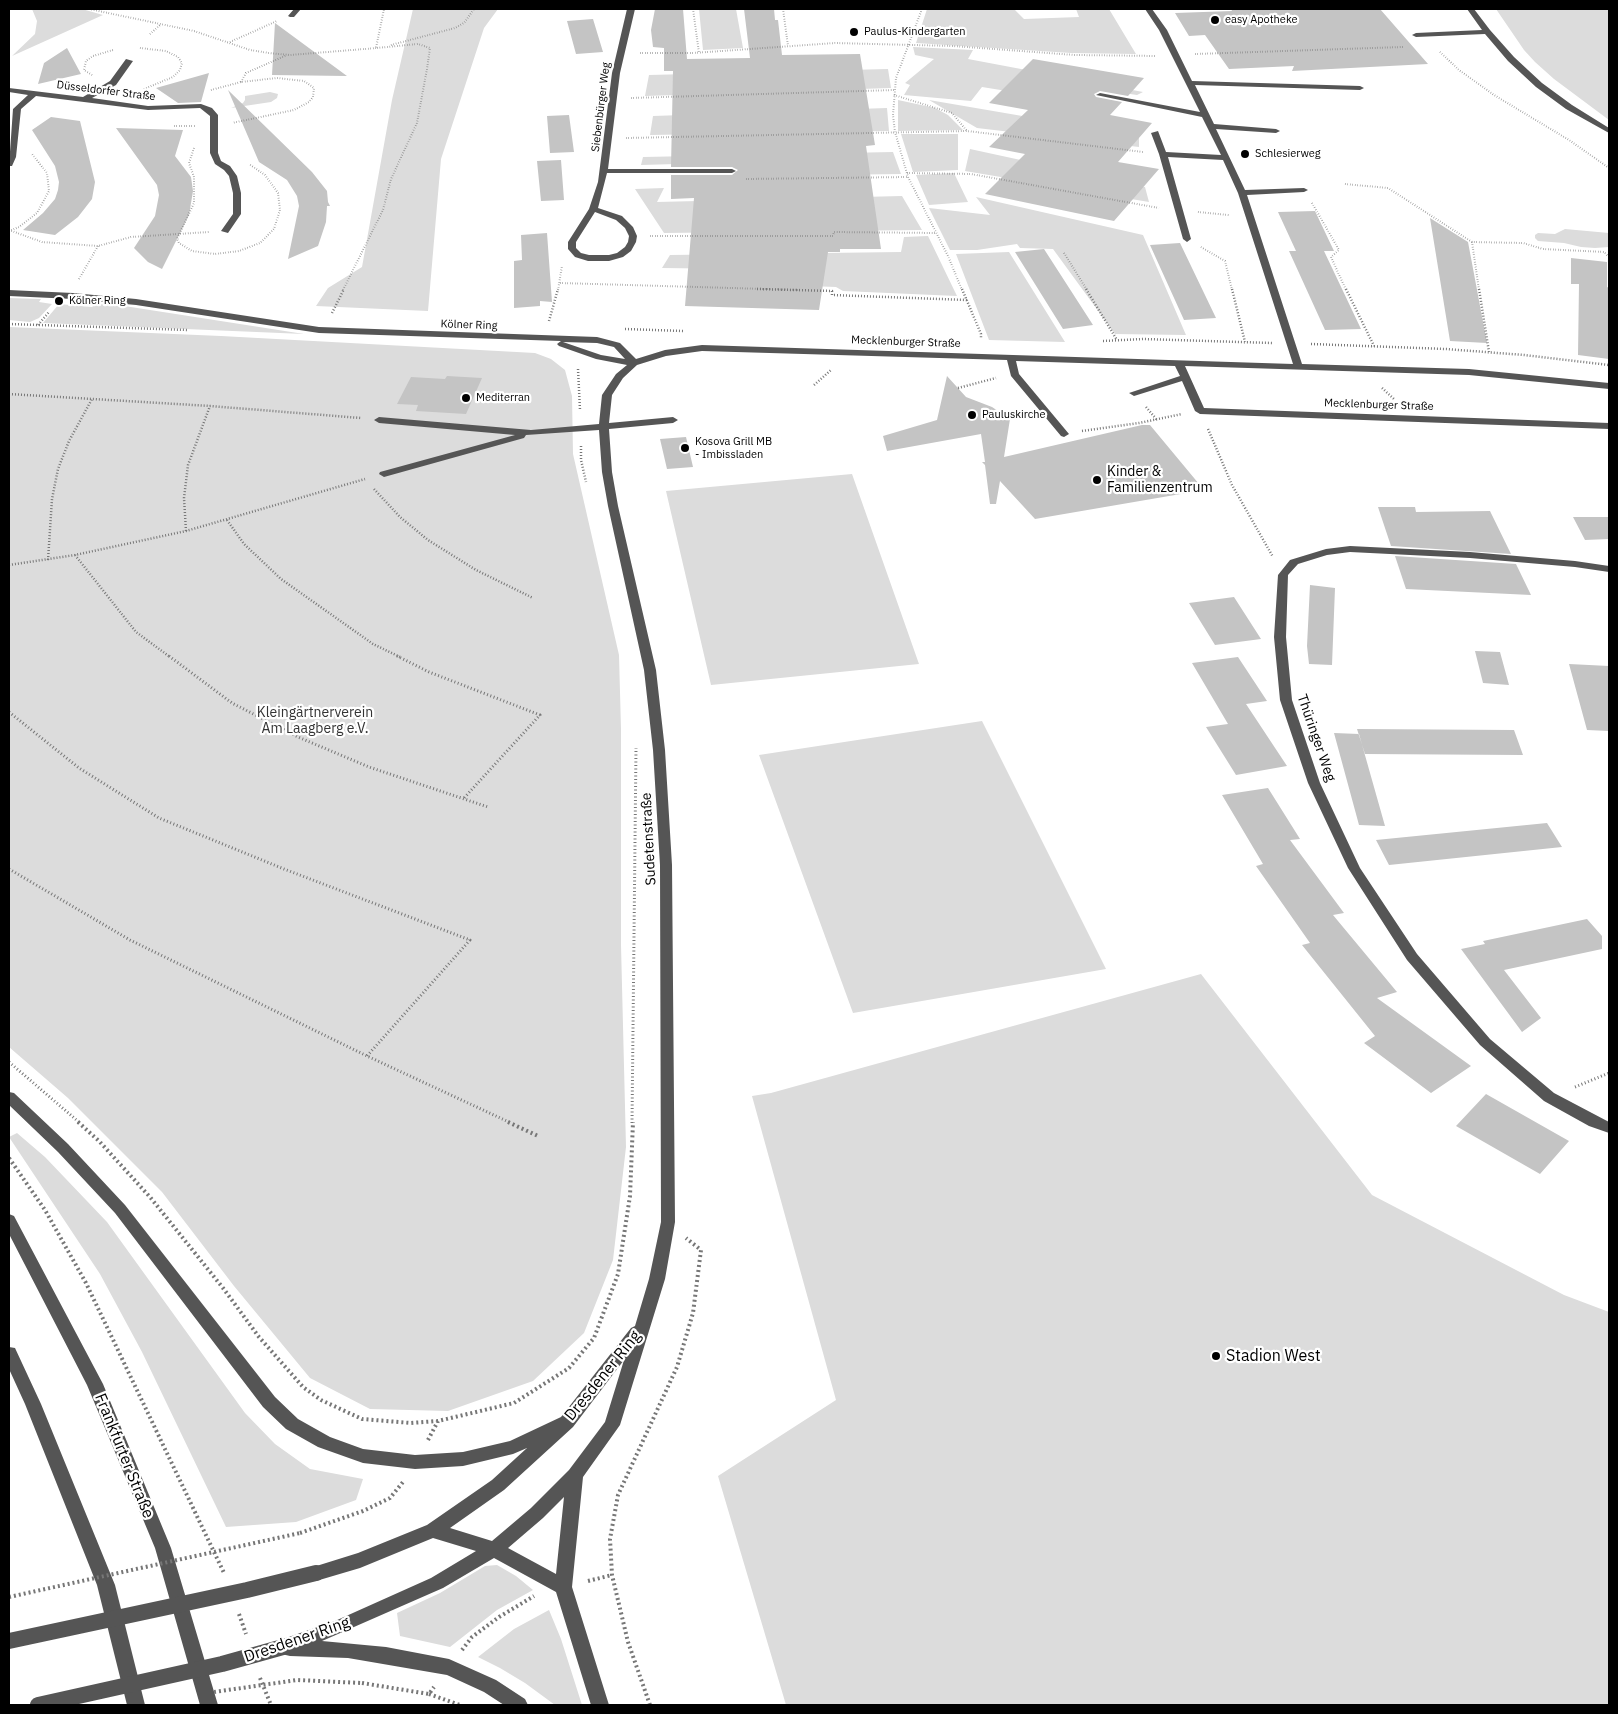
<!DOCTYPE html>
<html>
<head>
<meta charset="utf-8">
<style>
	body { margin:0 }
	#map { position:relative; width:1618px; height:1714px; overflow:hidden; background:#fff; font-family:"IBM Plex Sans",sans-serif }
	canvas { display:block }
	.frame { position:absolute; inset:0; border:10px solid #000; pointer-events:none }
</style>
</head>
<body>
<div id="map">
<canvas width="1618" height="1714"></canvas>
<div class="frame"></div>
</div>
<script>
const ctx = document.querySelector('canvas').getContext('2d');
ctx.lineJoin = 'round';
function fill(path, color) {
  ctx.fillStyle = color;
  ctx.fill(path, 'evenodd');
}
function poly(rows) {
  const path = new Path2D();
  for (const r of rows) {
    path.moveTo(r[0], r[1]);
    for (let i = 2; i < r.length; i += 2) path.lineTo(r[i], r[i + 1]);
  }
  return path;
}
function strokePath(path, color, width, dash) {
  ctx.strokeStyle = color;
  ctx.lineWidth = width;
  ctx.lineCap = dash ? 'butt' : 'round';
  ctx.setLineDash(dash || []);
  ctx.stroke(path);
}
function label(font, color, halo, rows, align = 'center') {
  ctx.font = font + ' "IBM Plex Sans",sans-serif';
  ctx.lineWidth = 4.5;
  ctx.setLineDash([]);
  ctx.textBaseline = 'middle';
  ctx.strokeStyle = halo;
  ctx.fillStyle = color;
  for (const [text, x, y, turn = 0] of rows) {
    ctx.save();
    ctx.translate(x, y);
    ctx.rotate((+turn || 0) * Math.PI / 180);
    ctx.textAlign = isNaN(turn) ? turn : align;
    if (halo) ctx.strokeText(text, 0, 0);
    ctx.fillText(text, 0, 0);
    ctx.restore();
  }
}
fill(poly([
	[32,9,82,9,103,15,12,56,35,34,37,21],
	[413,9,498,9,484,28,441,159,428,311,316,306,328,288,362,267,392,100],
	[699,9,736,9,743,48,703,50],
	[927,9,1015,10,1024,19,1079,17,1076,9,1109,9,1136,54,1071,53,916,43],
	[1496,9,1609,9,1609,120,1554,79,1535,62,1524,50],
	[913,47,973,50,968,59,1143,92,1137,95,1089,88,1075,102,982,87,971,101,904,95,910,85,905,83,934,59,915,55],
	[888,69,891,88,645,96,649,75],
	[270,92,278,94,277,98,271,102,231,108,243,103,245,100,245,96],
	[898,100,935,108,948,115,963,130,898,131],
	[929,100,1139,136,1139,147,977,128],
	[887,108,889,131,650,135,653,116],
	[901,134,958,134,958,170,913,172],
	[970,149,1145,187,1149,202,965,171],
	[893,152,901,174,752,176,747,162,641,165,643,157],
	[954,173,968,202,929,205,916,175],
	[664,188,657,202,902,196,922,230,664,233,635,189],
	[976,197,1143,235,1186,335,1115,334,1053,249,1020,248,1017,244,977,250,950,250,929,208,990,215],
	[1565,229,1609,233,1609,247,1595,248,1581,247,1564,243,1538,241,1535,238,1535,235,1538,233,1555,234],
	[928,236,957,296,843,291,836,287,752,284,742,269,662,268,670,255,901,252,904,237],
	[1009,252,1065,342,989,340,956,254],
	[9,298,41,299,39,302,52,304,39,318,30,322,9,320],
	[59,304,92,307,96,304,118,305,304,334,43,323],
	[9,327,221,336,535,353,551,359,565,370,572,396,573,454,619,655,621,729,621,945,626,1147,613,1260,584,1333,533,1381,448,1411,370,1409,310,1378,234,1286,162,1192,68,1098,9,1047],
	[852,474,919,664,711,685,666,491],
	[982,721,1106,969,853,1013,759,755],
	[1201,974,1372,1195,1564,1295,1609,1312,1609,1705,786,1705,718,1476,836,1400,752,1096,771,1093],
	[17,1133,45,1157,107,1222,245,1413,275,1444,310,1469,363,1479,356,1500,296,1522,226,1527,142,1352,100,1274,9,1137],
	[497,1565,516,1576,533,1590,497,1610,450,1647,400,1636,397,1613,440,1593,485,1566],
	[549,1610,561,1639,582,1705,555,1705,525,1683,500,1668,478,1657,514,1629]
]), '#dcdcdc');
fill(poly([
	[655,9,683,9,687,59,750,58,744,9,774,9,775,20,778,20,782,55,860,54,875,145,866,146,881,249,840,249,840,252,828,252,819,310,685,306,694,198,671,199,671,175,732,175,738,170,732,167,671,167,673,71,664,71,664,48,653,47,651,30],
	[1231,9,1380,9,1428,64,1292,71,1294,66,1229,69,1205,35,1189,36,1175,13,1232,11],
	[593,19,603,52,576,54,567,21],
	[275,23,347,76,272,75],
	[67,48,81,74,38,84,44,63],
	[1033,59,1144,78,1128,96,1100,91,1094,94,1096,97,1122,102,1110,115,1152,123,1118,162,1159,169,1114,221,985,194,1025,154,989,147,1028,110,989,103],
	[209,73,201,102,178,103,156,88],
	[228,90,312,172,327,191,328,202,330,206,327,206,326,222,318,246,288,259,299,206,297,196,287,180,259,162],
	[569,115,574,152,550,153,547,116],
	[51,117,80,121,95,182,92,199,78,217,55,235,23,230,43,213,55,199,58,190,59,182,55,166,32,130],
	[116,128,183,130,175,156,191,177,193,191,189,215,162,269,148,262,134,248,155,216,159,195,157,185],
	[561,160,564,200,541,201,537,161],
	[1315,211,1334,251,1324,251,1361,329,1325,330,1289,251,1296,251,1278,212],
	[1430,218,1468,242,1487,343,1450,341],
	[547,233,552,302,540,301,540,306,514,308,514,261,522,260,521,235],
	[1180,243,1216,318,1184,320,1150,245],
	[1044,249,1093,325,1063,329,1015,252],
	[1571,258,1607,262,1607,287,1609,288,1609,359,1578,355,1579,284,1571,284],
	[447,376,482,378,466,414,416,411,418,405,397,404,411,377,445,379],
	[947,376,966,397,992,407,1010,419,1004,457,1142,425,1150,425,1204,490,1035,519,1000,481,996,504,990,504,985,465,982,462,985,462,981,434,887,451,883,436,937,420],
	[686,437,693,467,667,469,660,439],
	[1378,507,1415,507,1416,512,1490,511,1511,554,1391,546],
	[1573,517,1609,517,1609,539,1585,540],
	[1395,556,1516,564,1531,595,1406,589],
	[1310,585,1335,588,1332,665,1309,664,1307,646],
	[1234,597,1261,639,1215,645,1189,603],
	[1475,651,1500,652,1509,685,1483,683],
	[1238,657,1267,701,1246,704,1287,766,1236,775,1206,727,1228,724,1192,663],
	[1569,664,1609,666,1609,731,1587,730],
	[1357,729,1514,730,1523,755,1365,754],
	[1334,733,1359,734,1385,826,1359,825],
	[1268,788,1300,839,1290,840,1344,913,1333,915,1397,992,1377,998,1471,1066,1431,1093,1364,1043,1375,1036,1302,945,1310,943,1256,866,1263,864,1222,795],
	[1547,823,1562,847,1389,865,1376,840],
	[1587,919,1602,936,1602,949,1504,970,1541,1018,1522,1032,1461,949,1485,944,1483,941],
	[1486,1094,1569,1141,1540,1174,1456,1126]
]), '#c4c4c4');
strokePath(poly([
	[89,9,194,31,250,50,269,53,290,55,377,48],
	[468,9,473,9],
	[693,9,699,53],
	[783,9,788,46],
	[922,9,896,78,893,115,895,132,908,177,948,256,962,290],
	[150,34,160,25],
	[230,42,277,21],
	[391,45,455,28,464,23,474,9],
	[140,48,166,51,178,57,182,63,180,70,173,77,144,89],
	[1440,52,1459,70,1494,95,1569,140,1609,168],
	[640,53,693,53,835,43,953,46,1075,55,1156,56],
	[1195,54,1403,47],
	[92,75,84,70,86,61,93,56,113,50],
	[241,82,246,73,287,55],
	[211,90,241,82,277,78,304,81,314,88,313,97,309,102,294,110,232,123],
	[894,95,952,113,967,131],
	[631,98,894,90],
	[174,126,196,126],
	[626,138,967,131,1143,152],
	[194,148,189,163,194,177,194,203,177,239,179,243,192,251,215,254,239,251,260,243,274,229,280,210,278,193,265,175,249,164],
	[907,173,971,174,1159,208],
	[746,179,908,177],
	[1345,184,1388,188,1472,242,1523,243,1543,249,1604,252,1609,257],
	[1312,203,1339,250,1331,257,1346,290],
	[1198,212,1229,215],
	[9,230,42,242,98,246,131,237,209,232],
	[9,231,19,227,37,213,49,191,47,173,32,154],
	[650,236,833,236,834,232,936,233],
	[1472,242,1479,290],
	[1201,247,1225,261,1232,290],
	[1064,253,1087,290],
	[79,279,98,246],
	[560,283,800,290],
	[343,290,383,210,391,179,417,123,427,69,430,48,418,44,376,48,384,9],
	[558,290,562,266]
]), '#777', 2, [0.5, 2]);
strokePath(poly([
	[757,289,832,291,832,295,967,300],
	[962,289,981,334,981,339],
	[1086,289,1117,340],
	[1232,289,1245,342],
	[1346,289,1374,346],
	[1479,289,1489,352],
	[332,313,344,289],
	[549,321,558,289],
	[9,324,188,330],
	[38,325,49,312],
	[625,329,683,331],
	[1103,341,1143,339,1272,343],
	[1311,344,1446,349,1524,355,1609,365],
	[578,369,580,410],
	[814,385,831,370],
	[958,388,996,378],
	[1382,388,1394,399],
	[9,394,210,406,361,418],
	[1146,407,1157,420],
	[1208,429,1232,485,1273,557],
	[1082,431,1139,423,1182,414],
	[581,446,581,460,586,482],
	[374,489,400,517,428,540,476,570,533,598],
	[227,520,244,544,281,579,373,644,400,657],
	[186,531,184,498,188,465,210,406],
	[75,555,136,632,170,657],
	[48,560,52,499,58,469,69,441,92,399],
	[9,565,75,555,186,531,365,479]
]), '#777', 2.5, [1, 2]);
strokePath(poly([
	[169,656,232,703,298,737,369,767,488,807],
	[397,656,429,672,540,715,464,798],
	[9,712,79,768,159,818,284,869,470,940,367,1056],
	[9,869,130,940,367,1056,511,1123],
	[9,1062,80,1123],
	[1575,1087,1609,1073],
	[632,1123,636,748]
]), '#777', 3, [1, 2.5]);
strokePath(poly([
	[78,1122,99,1141,150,1197,223,1288,259,1337,303,1387,321,1400,362,1419,411,1423,438,1421,514,1403,569,1368,594,1338,618,1274,630,1196,633,1122],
	[508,1122,538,1136],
	[9,1158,45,1210,86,1283,224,1573],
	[428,1440,438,1421],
	[300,1533,363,1511,390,1498,403,1482],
	[588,1581,612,1575],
	[239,1614,246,1634],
	[462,1650,472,1637,499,1617,534,1596],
	[260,1678,271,1705],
	[362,1683,429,1694,434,1687],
	[429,1694,460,1705],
	[650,1705,628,1642,612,1575,610,1539,618,1495,677,1367,693,1313,701,1250,686,1238]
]), '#777', 4, [2, 3]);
fill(poly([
	[294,9,301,9,294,17,290,17,288,16,294,9],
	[627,9,635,9,620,73,608,169,732,169,736,171,732,173,607,173,598,208,622,216,633,227,637,236,636,242,631,251,623,257,609,261,588,261,575,257,568,249,568,242,589,209,598,182,612,73,627,9],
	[595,212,616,220,625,228,629,236,628,242,625,247,617,253,609,255,589,255,581,253,576,248,576,242,595,212],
	[1145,9,1152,9,1167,30,1192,81,1360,86,1364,88,1360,90,1195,85,1214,124,1276,129,1280,131,1276,133,1216,129,1245,190,1304,188,1308,190,1304,192,1247,195,1302,364,1469,369,1609,383,1609,389,1469,375,1185,366,1204,408,1609,423,1609,429,1200,414,1195,411,1182,381,1134,396,1129,393,1180,376,1175,366,1016,361,1019,374,1069,434,1064,437,1061,436,1011,376,1007,360,702,351,666,356,637,365,623,378,612,395,609,423,673,417,678,420,673,423,609,429,612,472,618,506,656,670,665,750,672,865,675,1222,665,1279,620,1425,583,1477,572,1587,609,1705,591,1705,556,1592,494,1558,443,1588,322,1641,386,1647,449,1659,496,1680,525,1699,528,1705,504,1705,484,1692,447,1675,348,1658,290,1656,277,1653,274,1647,277,1641,335,1621,431,1578,476,1551,433,1538,360,1568,316,1581,310,1578,307,1573,310,1568,358,1553,427,1525,492,1480,527,1448,513,1454,463,1466,415,1469,363,1463,318,1447,286,1429,263,1407,115,1213,58,1152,9,1105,9,1092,14,1093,68,1144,125,1205,275,1397,298,1419,330,1437,363,1449,415,1455,463,1452,510,1441,561,1417,631,1328,635,1326,649,1279,661,1222,660,865,653,750,644,670,608,506,602,472,599,430,526,435,524,438,384,477,379,474,380,472,515,435,379,423,374,420,379,417,531,430,599,424,602,395,616,374,627,365,596,359,559,346,557,344,561,341,319,333,136,305,73,299,9,296,9,290,73,293,136,299,319,327,597,337,620,343,636,359,665,350,702,345,1293,364,1238,193,1223,160,1168,157,1191,239,1187,242,1183,239,1159,154,1151,133,1158,131,1166,152,1221,155,1202,117,1096,95,1100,93,1200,112,1159,30,1145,9],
	[563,342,597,343,614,347,625,359,601,355,563,342],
	[624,1360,605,1422,569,1470,531,1508,492,1541,450,1528,504,1490,573,1427,624,1360],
	[564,1497,556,1574,508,1548,543,1518,564,1497],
	[1467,9,1474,9,1490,30,1514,57,1542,83,1572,105,1609,128,1609,133,1566,109,1536,87,1508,61,1485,34,1416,37,1412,35,1416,33,1482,30,1467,9],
	[126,59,133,61,116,85,92,98,148,106,201,104,212,108,218,115,218,153,221,161,230,166,237,176,241,193,241,214,228,233,221,231,233,214,233,193,229,176,224,170,215,164,210,153,210,116,200,108,148,110,36,96,21,109,16,157,12,166,9,166,13,109,28,95,9,92,9,88,83,97,110,81,126,59],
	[1350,546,1470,552,1575,561,1609,566,1609,572,1575,567,1470,558,1350,552,1327,555,1298,564,1288,575,1286,637,1292,700,1320,783,1360,868,1417,954,1490,1039,1554,1093,1609,1122,1609,1133,1589,1126,1544,1101,1480,1045,1407,960,1348,868,1308,783,1280,700,1274,637,1278,575,1290,560,1326,549,1350,546],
	[9,1214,14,1216,103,1384,171,1548,218,1705,200,1705,155,1548,87,1385,9,1234,9,1214],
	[9,1347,15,1348,41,1404,115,1585,145,1705,127,1705,97,1585,25,1404,9,1369,9,1347]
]), '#555');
strokePath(poly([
	[9,1597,300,1533],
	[214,1692,297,1680,362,1683]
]), '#777', 4, [2, 3]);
strokePath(poly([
	[9,1641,247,1590,316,1573],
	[38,1705,222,1664,283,1647]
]), '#555', 16);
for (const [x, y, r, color] of [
	[1215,20,5,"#000"],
	[854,32,5,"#000"],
	[1245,154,5,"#000"],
	[59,301,5,"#000"],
	[466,398,5,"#000"],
	[972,415,5,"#000"],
	[685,448,5,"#000"],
	[1097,480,5,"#000"],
	[1216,1356,5,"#000"]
]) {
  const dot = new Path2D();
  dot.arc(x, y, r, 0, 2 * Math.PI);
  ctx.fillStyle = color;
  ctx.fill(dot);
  strokePath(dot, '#fff', 2);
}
label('11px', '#000', '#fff', [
	["easy Apotheke",1225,20],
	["Paulus-Kindergarten",864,32],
	["Schlesierweg",1255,154],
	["Kölner Ring",69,301],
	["Mediterran",476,398],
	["Pauluskirche",982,415],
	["Kosova Grill MB",695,442],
	["- Imbissladen",695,455]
], 'left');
label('11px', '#000', '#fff', [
	["Düsseldorfer Straße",106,91,7],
	["Siebenbürger Weg",601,107,-83],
	["Kölner Ring",469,325,2],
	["Mecklenburger Straße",906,342,2],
	["Mecklenburger Straße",1379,405,2]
]);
label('14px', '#000', '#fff', [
	["Kinder &",1107,472],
	["Familienzentrum",1107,488]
], 'left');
label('14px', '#333', '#fff', [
	["Kleingärtnerverein",315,713],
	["Am Laagberg e.V.",315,729]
]);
label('14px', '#000', '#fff', [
	["Thüringer Weg",1316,738,71],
	["Sudetenstraße",649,839,-93]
]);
label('16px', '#000', '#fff', [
	["Stadion West",1226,1356]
], 'left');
label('16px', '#000', '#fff', [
	["Dresdener Ring",603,1376,-51],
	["Frankfurter Straße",124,1456,68],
	["Dresdener Ring",297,1640,-19]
]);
</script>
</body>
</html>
